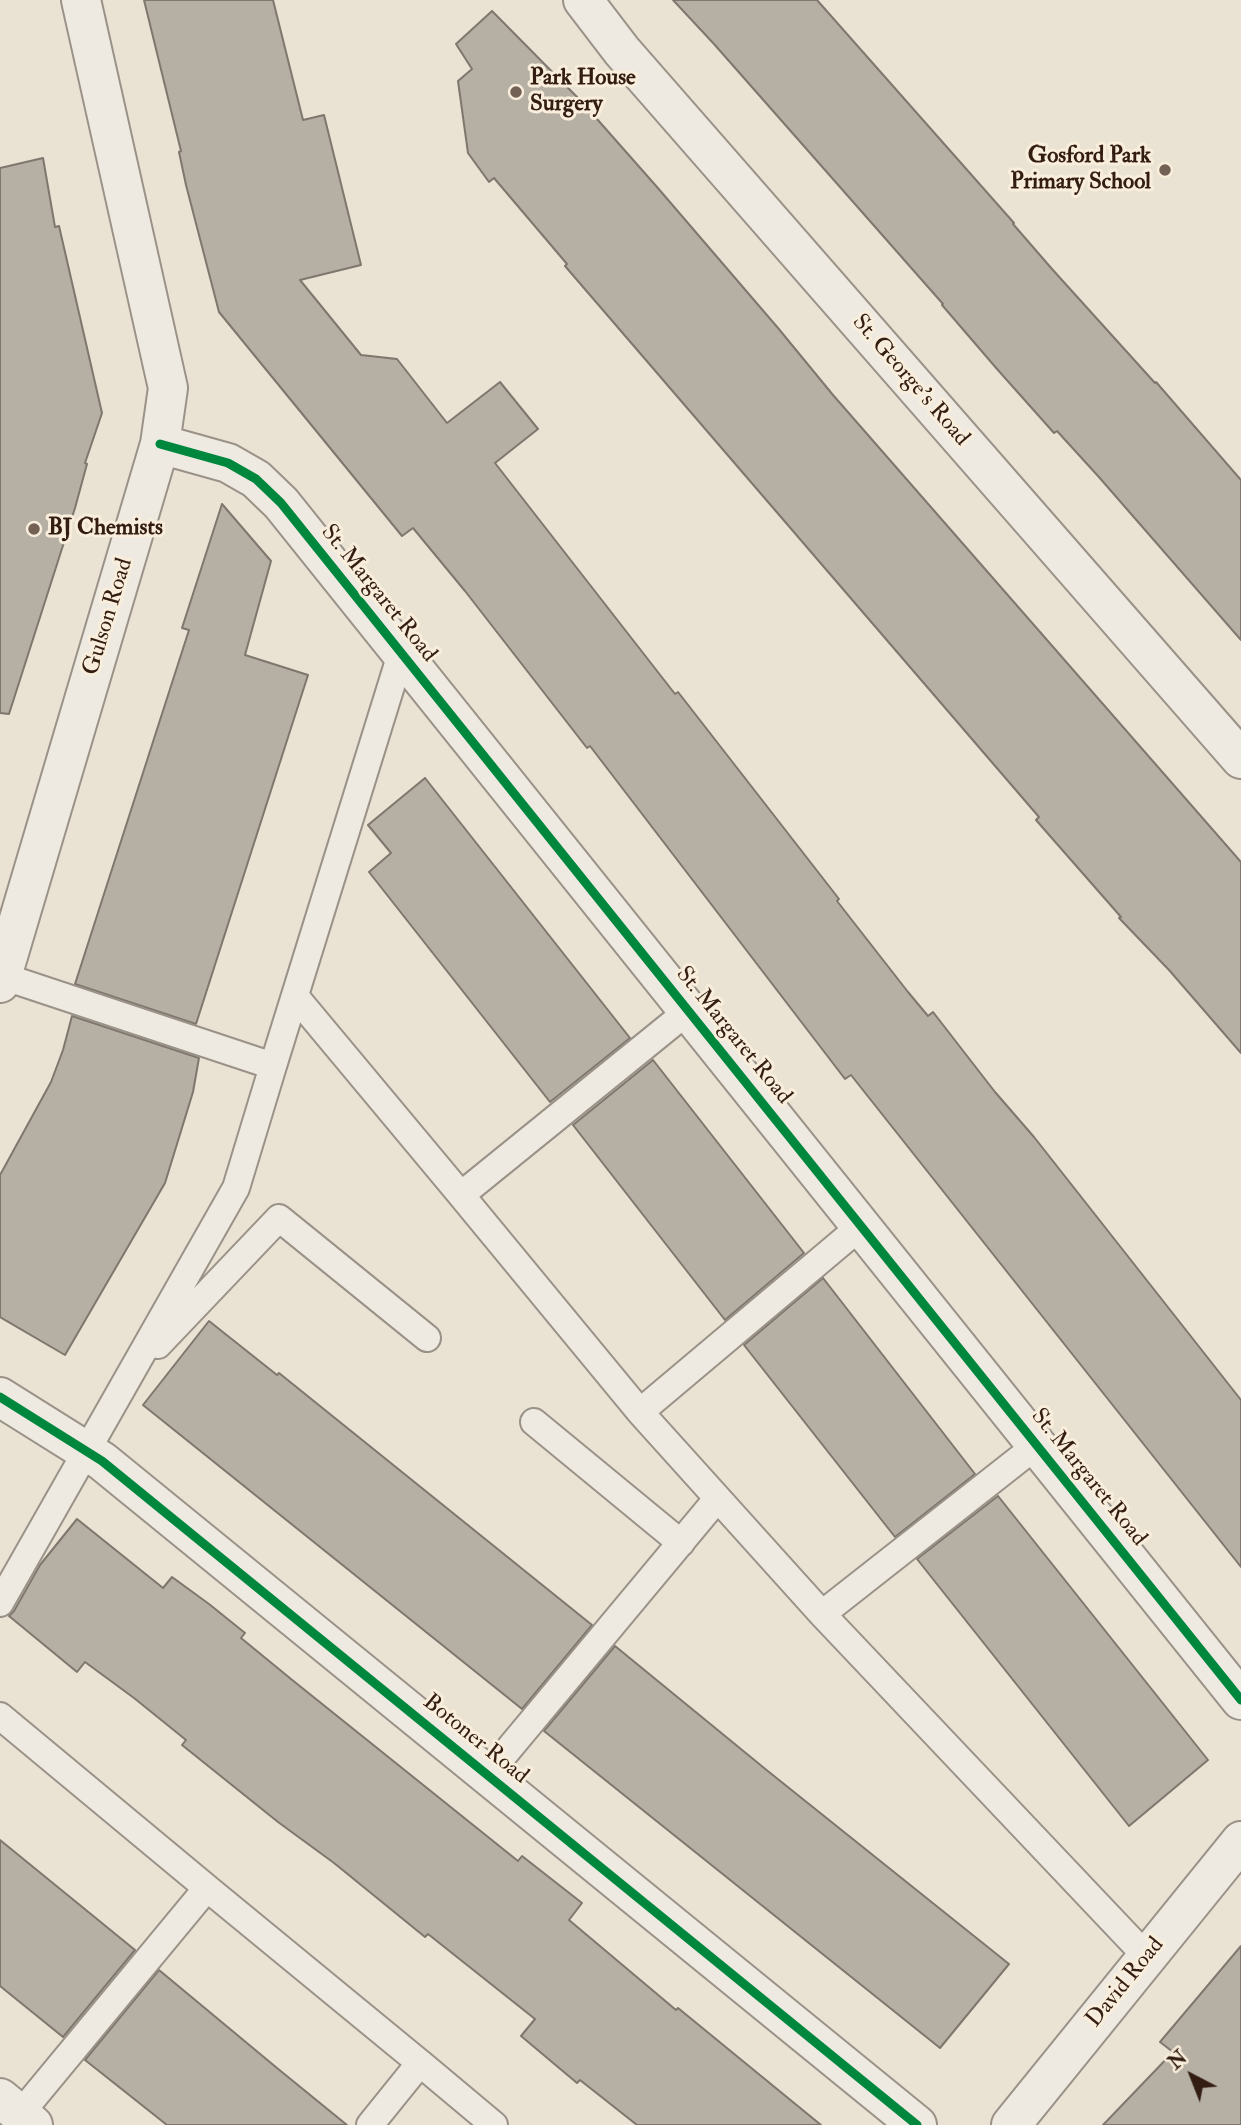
<!DOCTYPE html>
<html>
<head>
<meta charset="utf-8">
<style>
	body { margin:0 }
	#map { position:relative; width:1241px; height:2125px; overflow:hidden; background:#eae2d2; font-family:"IM FELL Double Pica",serif }
	canvas { display:block }
	.north { position:absolute; left:1157px; top:2041px; width:70px; height:70px; -webkit-text-stroke:5px #f8eedb; paint-order:stroke; rotate:318deg; font-size:19px; font-weight:700; line-height:28px; text-align:center; color:#331c12 }
	.north::after { content:''; display:block; margin:auto; width:24px; height:32px; background:#331c12; clip-path:polygon(50% 0,100% 100%,50% 72%,0 100%) }
</style>
</head>
<body>
<div id="map">
<canvas width="1241" height="2125"></canvas>
<div class="north">N</div>
</div>
<script>
const ctx = document.querySelector('canvas').getContext('2d');
ctx.lineJoin = 'round';
function fill(path, color) {
  ctx.fillStyle = color;
  ctx.fill(path, 'evenodd');
}
function poly(rows) {
  const path = new Path2D();
  for (const r of rows) {
    path.moveTo(r[0], r[1]);
    for (let i = 2; i < r.length; i += 2) path.lineTo(r[i], r[i + 1]);
  }
  return path;
}
function strokePath(path, color, width, dash) {
  ctx.strokeStyle = color;
  ctx.lineWidth = width;
  ctx.lineCap = dash ? 'butt' : 'round';
  ctx.setLineDash(dash || []);
  ctx.stroke(path);
}
function label(font, color, halo, rows, align = 'center') {
  ctx.font = font + ' "IM FELL Double Pica",serif';
  ctx.lineWidth = 6;
  ctx.setLineDash([]);
  ctx.textBaseline = 'middle';
  ctx.strokeStyle = halo;
  ctx.fillStyle = color;
  for (const [text, x, y, turn = 0] of rows) {
    ctx.save();
    ctx.translate(x, y);
    ctx.rotate((+turn || 0) * Math.PI / 180);
    ctx.textAlign = isNaN(turn) ? turn : align;
    if (halo) ctx.strokeText(text, 0, 0);
    ctx.fillText(text, 0, 0);
    ctx.restore();
  }
}
const building = poly([
	[144,0,273,0,303,120,324,115,361,265,300,280,361,355,397,359,447,423,500,382,538,429,495,463,675,694,678,692,839,899,837,901,908,992,928,1016,933,1012,995,1092,1034,1137,1241,1400,1241,1567,851,1075,845,1079,590,746,587,748,465,591,413,528,402,536,219,312,186,185,179,152,181,151,144,0],
	[673,0,817,0,1014,223,1013,224,1052,269,1155,383,1156,382,1241,480,1241,640,1098,476,1057,431,1054,433,997,369,942,305,943,304,714,44,673,0],
	[492,11,582,102,657,187,778,328,833,395,1241,862,1241,1053,1169,970,1119,918,1121,917,1036,820,1039,817,565,266,567,264,494,178,489,182,468,153,458,81,472,69,456,44,492,11],
	[43,158,55,227,59,226,102,413,85,463,87,464,75,508,9,714,0,713,0,168,43,158],
	[222,504,271,561,245,655,308,675,196,1024,75,984,189,630,182,628,222,504],
	[425,778,630,1038,550,1102,369,872,391,853,368,825,425,778],
	[72,1016,199,1058,193,1092,165,1183,65,1355,0,1317,0,1175,51,1082,63,1050,72,1016],
	[653,1060,804,1253,725,1320,573,1125,653,1060],
	[823,1278,975,1474,895,1537,744,1345,823,1278],
	[209,1321,277,1375,279,1373,592,1625,522,1709,143,1405,209,1321],
	[998,1496,1208,1760,1129,1826,917,1559,998,1496],
	[77,1519,163,1588,172,1577,209,1604,245,1633,241,1638,291,1679,518,1861,522,1856,582,1903,569,1920,676,2010,678,2008,821,2125,637,2125,580,2080,577,2083,521,2036,535,2019,428,1934,425,1937,334,1863,278,1822,182,1745,186,1740,134,1698,85,1662,77,1672,9,1616,14,1611,40,1565,77,1519],
	[615,1646,769,1772,1009,1964,940,2048,544,1731,615,1646],
	[0,1840,135,1950,63,2037,0,1986,0,1840],
	[1241,1946,1241,2125,1103,2125,1173,2052,1160,2042,1241,1946],
	[159,1970,277,2068,347,2125,167,2125,85,2060,159,1970]
]);
fill(building, '#b6afa4');
strokePath(building, '#7f776e', 2);
const service = poly([
	[295,996,461,1195,688,1011],
	[273,1066,401,654],
	[461,1195,640,1412,861,1226],
	[158,1345,279,1218,427,1338],
	[640,1412,822,1614,1037,1445],
	[534,1422,681,1543],
	[0,1603,236,1188,273,1066,2,976],
	[822,1614,1147,1957],
	[0,1716,207,1888,20,2114],
	[488,1774,717,1499],
	[207,1888,420,2063,370,2125],
	[420,2063,494,2125]
]);
const minor = poly([
	[583,0,622,51,1241,759],
	[160,444,228,463,256,479,281,503,1241,1700],
	[0,983,160,444,168,388,81,0],
	[0,1397,102,1461,917,2125],
	[0,2098,33,2125],
	[1011,2125,1241,1841]
]);
strokePath(service, '#9a9288', 30);
strokePath(minor, '#9a9288', 42);
strokePath(service, '#eeeae1', 26);
strokePath(minor, '#eeeae1', 38);
strokePath(poly([
	[160,444,228,463,256,479,281,503,1241,1700],
	[0,1397,102,1461,917,2125]
]), '#00873e', 9);
for (const [x, y, r, color] of [
	[516,92,7,"#736155"],
	[1165,170,7,"#736155"],
	[34,529,7,"#736155"]
]) {
  const dot = new Path2D();
  dot.arc(x, y, r, 0, 2 * Math.PI);
  ctx.fillStyle = color;
  ctx.fill(dot);
  strokePath(dot, '#f8eedb', 2.5);
}
label('bold 23px', '#331c12', '#f8eedb', [
	["Park House",530,79],
	["Surgery",530,105],
	["Gosford Park",1151,157,"right"],
	["Primary School",1151,183,"right"],
	["BJ Chemists",48,529]
], 'left');
label('23px', '#331c12', '#f8eedb', [
	["St. George's Road",910,381,49],
	["St. Margaret Road",378,594,51],
	["Gulson Road",109,617,-73],
	["St. Margaret Road",733,1036,51],
	["St. Margaret Road",1088,1478,51],
	["Botoner Road",475,1740,39],
	["David Road",1126,1983,-51]
]);
</script>
</body>
</html>
